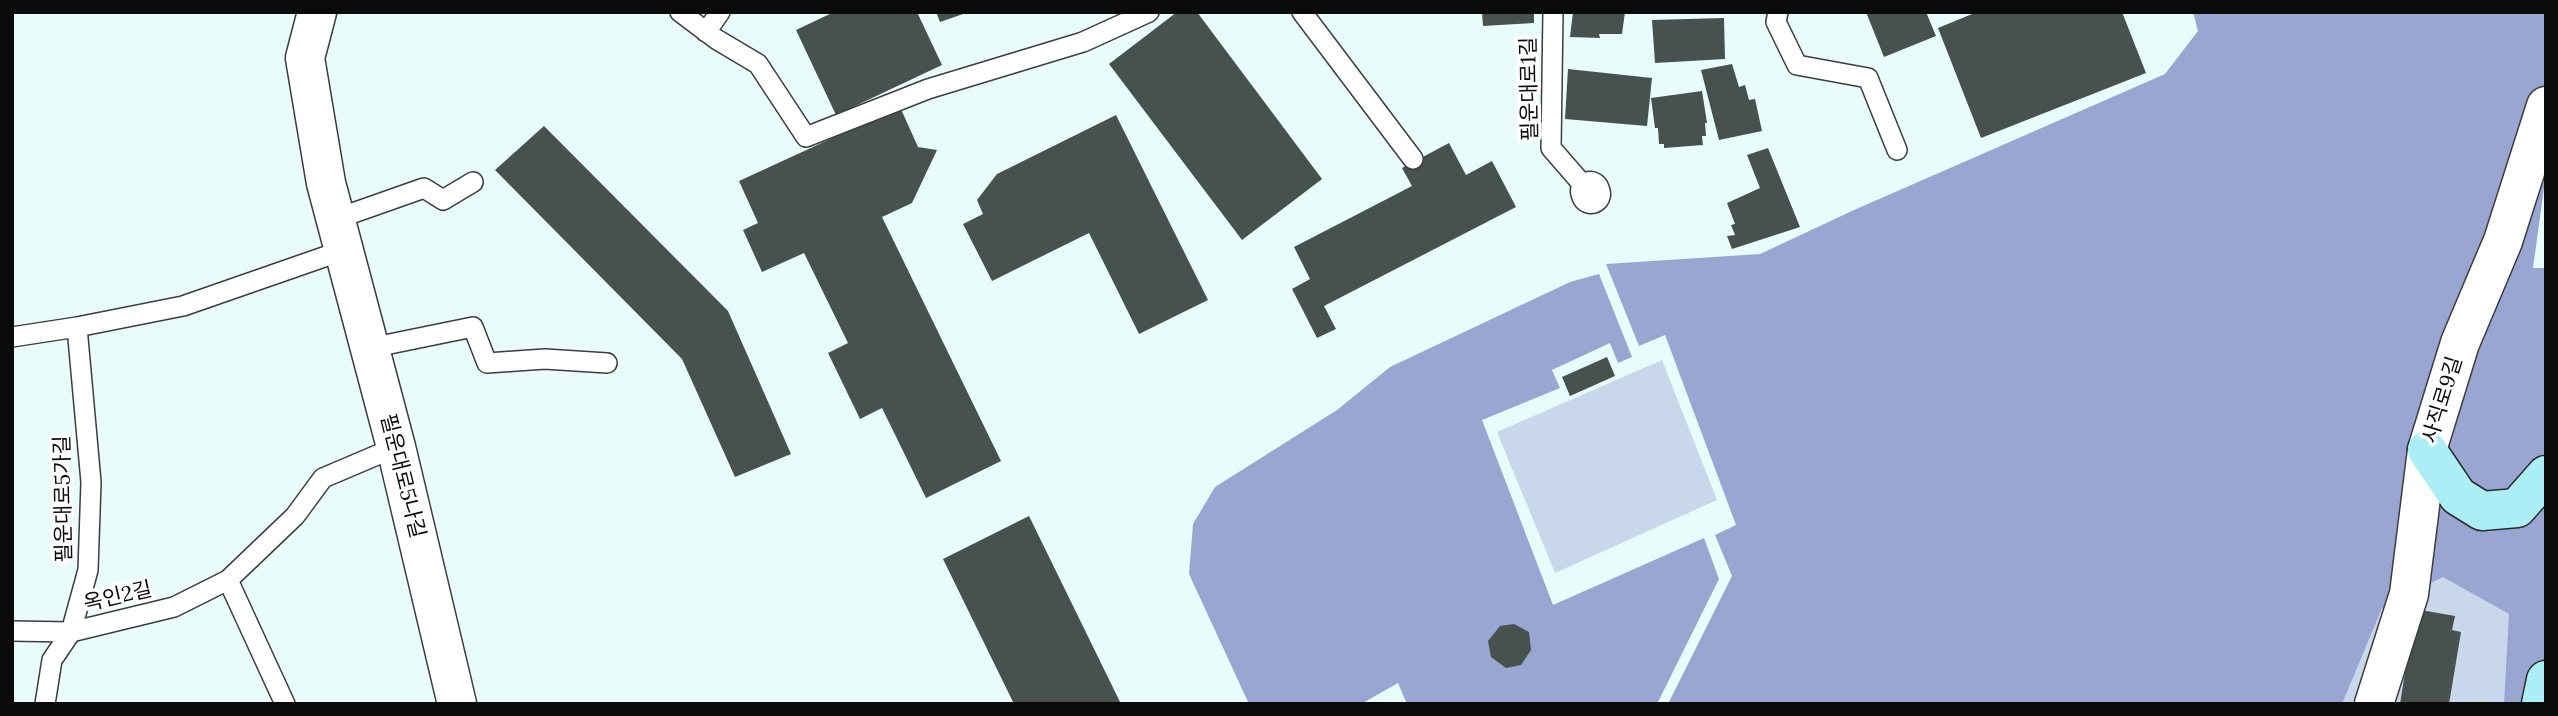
<!DOCTYPE html>
<html>
<head>
<meta charset="utf-8">
<style>
	body { margin:0 }
	#map { position:relative; width:2558px; height:716px; overflow:hidden; background:#e9fcfc; font-family:Lora,serif }
	canvas { display:block }
	.frame { position:absolute; inset:0; border:14px solid #0a0a0a; pointer-events:none }
</style>
</head>
<body>
<div id="map">
<canvas width="2558" height="716"></canvas>
<div class="frame"></div>
</div>
<script>
const ctx = document.querySelector('canvas').getContext('2d');
ctx.lineJoin = 'round';
function fill(path, color) {
  ctx.fillStyle = color;
  ctx.fill(path, 'evenodd');
}
function poly(rows) {
  const path = new Path2D();
  for (const r of rows) {
    path.moveTo(r[0], r[1]);
    for (let i = 2; i < r.length; i += 2) path.lineTo(r[i], r[i + 1]);
  }
  return path;
}
function strokePath(path, color, width, dash) {
  ctx.strokeStyle = color;
  ctx.lineWidth = width;
  ctx.lineCap = dash ? 'butt' : 'round';
  ctx.setLineDash(dash || []);
  ctx.stroke(path);
}
function label(font, color, halo, rows, align = 'center') {
  ctx.font = font + ' Lora,"Noto Sans KR",serif';
  ctx.lineWidth = 7;
  ctx.setLineDash([]);
  ctx.textBaseline = 'middle';
  ctx.strokeStyle = halo;
  ctx.fillStyle = color;
  for (const [text, x, y, turn = 0] of rows) {
    ctx.save();
    ctx.translate(x, y);
    ctx.rotate((+turn || 0) * Math.PI / 180);
    ctx.textAlign = isNaN(turn) ? turn : align;
    if (halo) ctx.strokeText(text, 0, 0);
    ctx.fillText(text, 0, 0);
    ctx.restore();
  }
}
fill(poly([
	[2193,12,2546,12,2546,173,2533,268,2546,268,2546,704,1668,704,1732,576,1715,535,1736,525,1665,335,1639,346,1606,264,1760,254,1854,210,2165,74,2198,31],
	[1599,274,1632,357,1618,363,1610,343,1552,370,1560,388,1482,420,1553,605,1704,538,1719,579,1657,704,1407,704,1398,683,1361,704,1249,704,1189,574,1193,524,1215,487,1337,410,1390,367,1570,282]
]), '#98a6d1');
fill(poly([
	[1662,360,1717,500,1555,573,1497,432],
	[2443,577,2509,614,2504,704,2342,704,2382,608]
]), '#c8d7ea');
fill(poly([
	[834,12,917,12,942,65,836,115,796,30],
	[936,12,966,12,966,13,940,22],
	[1177,12,1197,12,1322,179,1242,240,1109,64],
	[1482,12,1534,12,1534,23,1483,26],
	[1573,12,1625,12,1622,34,1599,34,1600,38,1570,37],
	[1866,12,1926,12,1936,36,1884,57],
	[1977,12,2122,12,2146,73,1981,138,1938,28],
	[1724,18,1725,59,1655,63,1652,20],
	[1732,64,1739,87,1745,85,1749,100,1755,99,1762,131,1719,140,1701,70],
	[1568,69,1652,78,1647,126,1565,119],
	[1702,91,1707,123,1705,123,1706,136,1702,136,1703,145,1664,148,1664,144,1659,144,1658,128,1655,128,1651,98],
	[900,107,918,147,937,150,912,203,882,217,1001,461,926,498,882,408,860,419,828,353,848,343,804,253,762,272,743,230,758,223,739,181],
	[1116,115,1208,300,1139,334,1089,233,992,281,963,224,983,214,977,200,997,174],
	[544,126,728,311,791,454,735,477,682,359,495,170],
	[1449,143,1466,175,1492,161,1516,207,1324,306,1336,329,1317,338,1292,289,1310,279,1294,247,1412,186,1402,168],
	[1768,148,1800,227,1732,249,1727,236,1735,235,1731,225,1735,224,1727,203,1760,188,1747,155],
	[1607,357,1615,376,1570,396,1562,377],
	[1029,516,1121,704,1014,704,943,559],
	[2415,609,2455,616,2452,630,2461,632,2449,704,2400,704],
	[1514,624,1529,632,1531,650,1521,665,1506,668,1491,657,1488,641,1500,626]
]), '#47514d');
const lane = poly([
	[680,12,716,39,758,64,806,137,928,89,1083,42,1149,12],
	[1302,12,1413,159],
	[1553,12,1551,148,1591,194],
	[1778,12,1776,22,1797,65,1868,78,1897,150],
	[706,32,720,12],
	[336,219,424,188,443,200,473,182],
	[12,337,77,327,183,306,344,250],
	[370,348,473,327,487,363,545,359,607,363],
	[228,580,285,704],
	[12,631,71,632,174,607,228,580,295,516,323,478,396,447],
	[45,704,52,660,71,632,88,570,91,482,77,327]
]);
const street = poly([
	[317,12,305,58,326,183,396,447,457,704],
	[1590,191,1591,194],
	[2374,704,2409,594,2427,450,2460,343,2503,241,2546,106]
]);
const secondary = poly([
	[2427,450,2458,496,2482,511,2517,508,2546,475],
	[2541,704,2546,680]
]);
strokePath(lane, '#3d3d3d', 22);
strokePath(street, '#3d3d3d', 41);
strokePath(secondary, '#2c2c2c', 41);
strokePath(lane, '#fff', 19);
strokePath(street, '#fff', 38);
strokePath(secondary, '#abeef5', 38);
label('21px', '#0a0a0a', '#fff', [
	["필운대로1길",1530,89,-91],
	["사직로9길",2443,400,-73],
	["필운대로5나길",402,476,76],
	["필운대로5가길",64,499,-91],
	["옥인2길",118,597,-13]
]);
</script>
</body>
</html>
